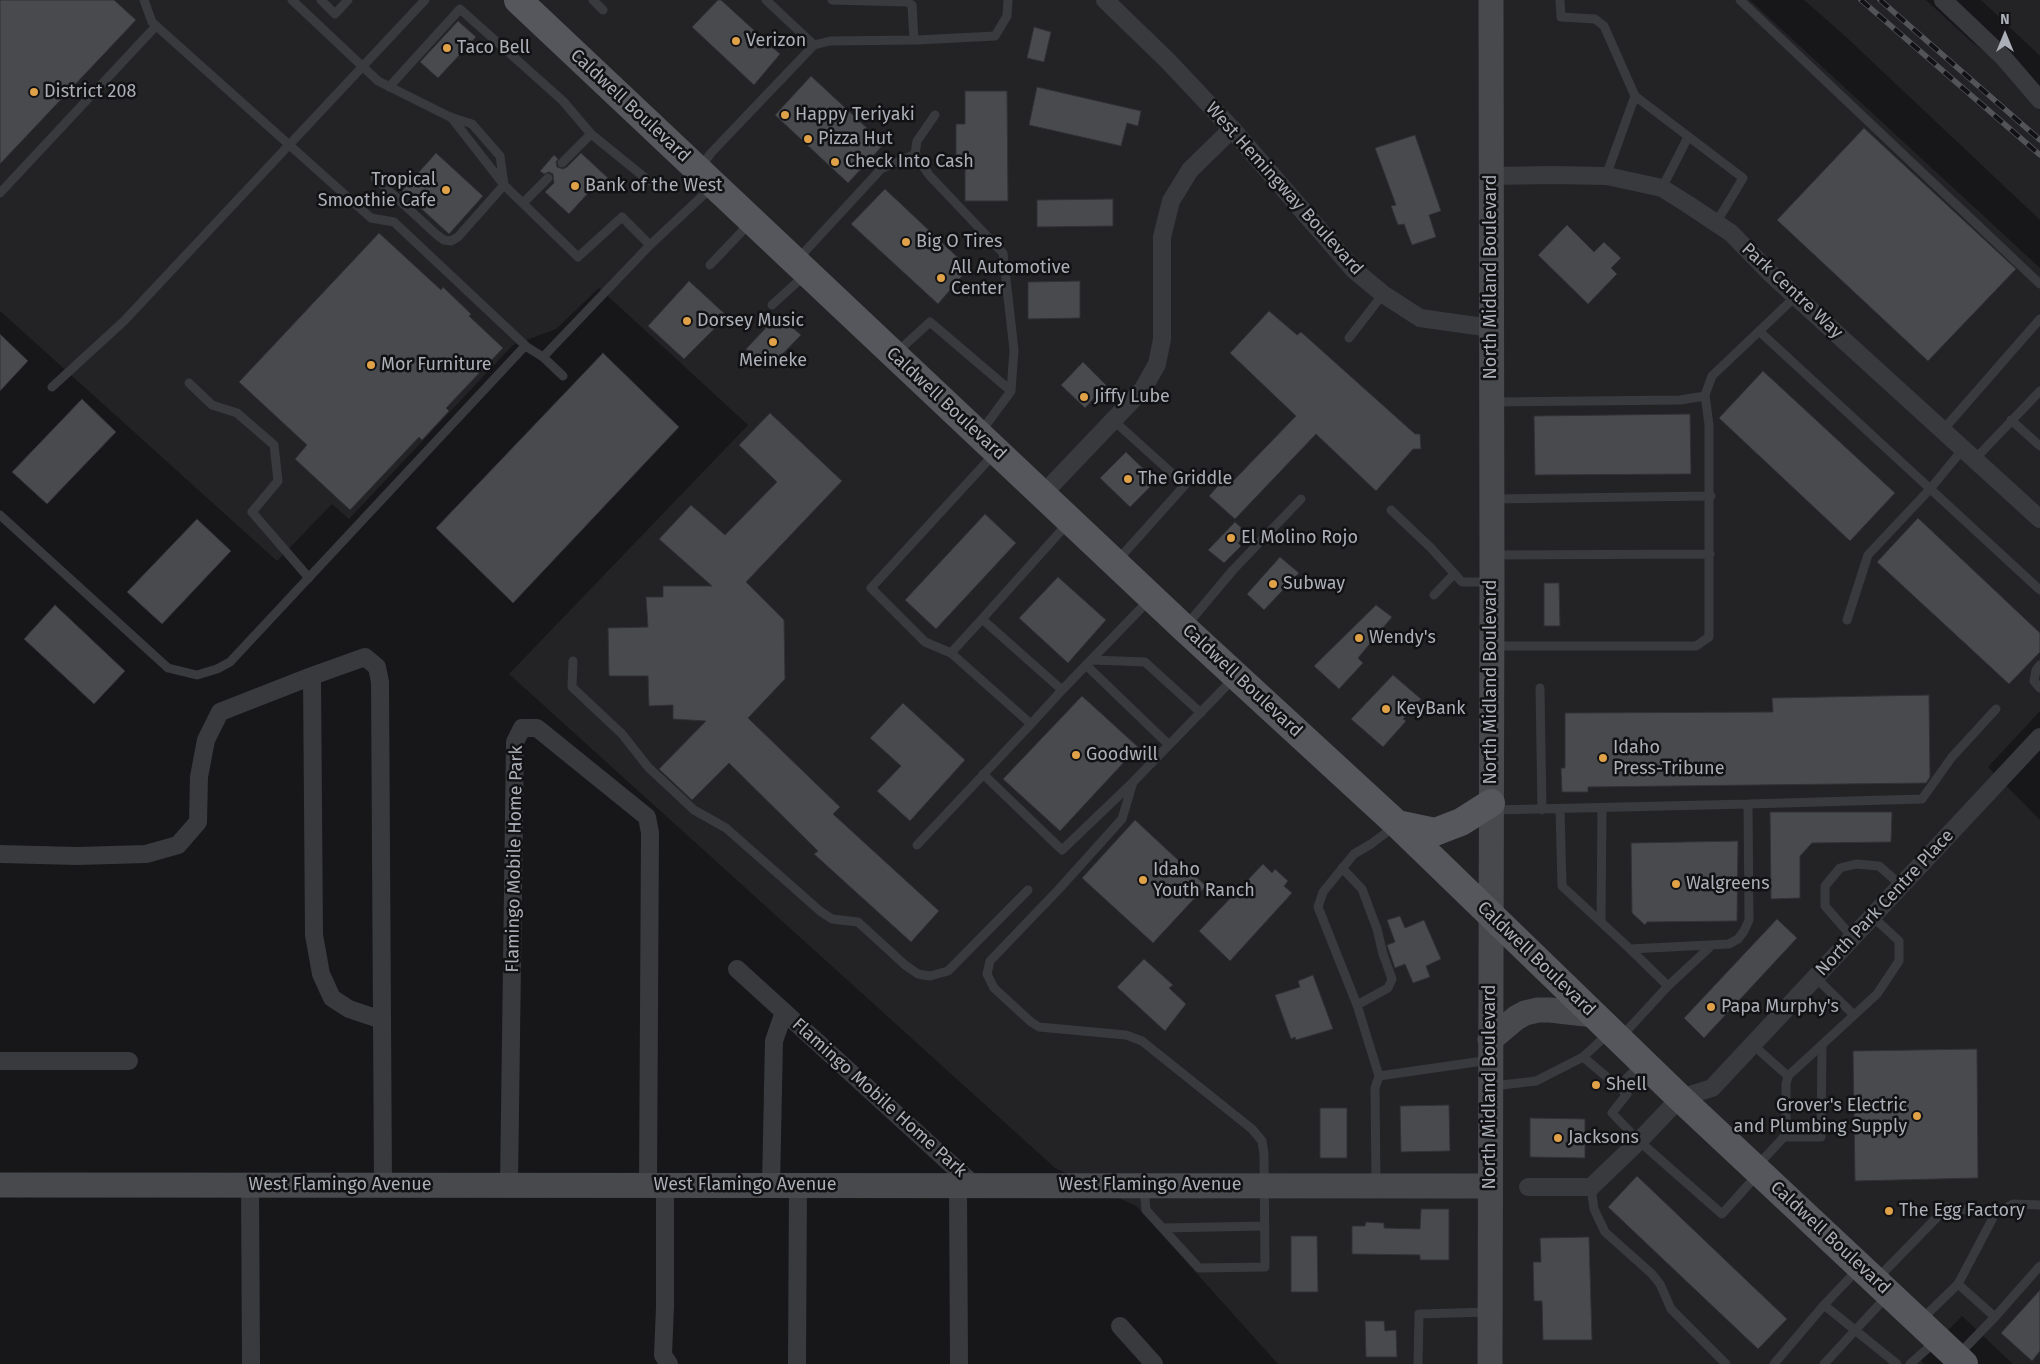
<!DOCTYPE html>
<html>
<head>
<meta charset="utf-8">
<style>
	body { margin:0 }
	#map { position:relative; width:2040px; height:1364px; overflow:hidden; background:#171719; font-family:"Fira Sans",sans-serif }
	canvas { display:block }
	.north { position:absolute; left:1980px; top:10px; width:50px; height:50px; -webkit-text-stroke:4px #121214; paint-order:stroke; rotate:0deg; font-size:14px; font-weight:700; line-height:20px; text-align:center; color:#abafb7 }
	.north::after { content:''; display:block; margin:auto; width:18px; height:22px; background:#abafb7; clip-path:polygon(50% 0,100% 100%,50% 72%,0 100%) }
</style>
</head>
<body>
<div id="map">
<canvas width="2040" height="1364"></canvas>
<div class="north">N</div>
</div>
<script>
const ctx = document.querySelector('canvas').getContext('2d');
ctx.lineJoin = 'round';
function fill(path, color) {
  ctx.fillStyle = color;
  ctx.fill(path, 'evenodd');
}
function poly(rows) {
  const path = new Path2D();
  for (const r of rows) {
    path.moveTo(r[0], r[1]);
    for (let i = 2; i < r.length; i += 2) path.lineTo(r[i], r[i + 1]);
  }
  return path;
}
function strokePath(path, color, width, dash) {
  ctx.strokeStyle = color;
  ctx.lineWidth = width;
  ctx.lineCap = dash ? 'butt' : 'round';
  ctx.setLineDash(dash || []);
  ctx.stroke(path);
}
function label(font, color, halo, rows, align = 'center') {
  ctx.font = font + ' "Fira Sans",sans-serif';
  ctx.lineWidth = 5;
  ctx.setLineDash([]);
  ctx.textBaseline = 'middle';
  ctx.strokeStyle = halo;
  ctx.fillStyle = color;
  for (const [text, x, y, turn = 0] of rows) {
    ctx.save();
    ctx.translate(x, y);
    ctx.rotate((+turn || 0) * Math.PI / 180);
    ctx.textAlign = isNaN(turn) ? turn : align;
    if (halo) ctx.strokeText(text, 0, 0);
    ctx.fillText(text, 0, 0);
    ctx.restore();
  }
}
fill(poly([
	[0,0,1750,0,2040,268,2040,711,1988,767,2040,820,2040,1364,2013,1364,1962,1316,1920,1359,1924,1364,1278,1364,1136,1206,1055,1168,509,674,748,425,599,288,556,329,513,345,349,519,332,504,277,561,0,311],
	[1804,0,1926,0,1973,43,2040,92,2040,220,1845,36],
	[1981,0,2040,0,2040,56]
]), '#232326');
const building = poly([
	[0,0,114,0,136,20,0,164,0,0],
	[718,0,721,0,780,54,754,85,692,27,718,0],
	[458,21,476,37,438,78,420,62,458,21],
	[1034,27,1051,32,1044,62,1027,58,1034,27],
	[811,76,884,144,848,183,775,115,811,76],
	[1037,87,1141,111,1138,126,1127,123,1121,146,1029,125,1037,87],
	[965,91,1007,91,1008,201,965,201,965,156,956,155,956,124,965,124,965,91],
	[1864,128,2016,269,1928,361,1777,220,1864,128],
	[1415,135,1441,211,1429,215,1436,237,1412,245,1404,224,1398,225,1391,206,1396,205,1375,148,1415,135],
	[436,153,483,196,449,234,402,191,436,153],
	[581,153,608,178,594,193,591,190,569,214,545,192,554,183,553,174,549,172,544,174,540,171,554,155,558,159,556,162,557,167,563,169,567,167,581,153],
	[885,189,969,268,938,304,851,224,885,189],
	[1113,199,1113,226,1037,227,1037,200,1113,199],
	[1567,225,1594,252,1604,242,1621,258,1611,268,1617,274,1588,304,1538,255,1567,225],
	[379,233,441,290,443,287,471,314,469,316,503,348,446,408,449,411,422,440,419,437,350,510,295,459,307,445,239,382,379,233],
	[689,281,727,316,684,359,648,326,689,281],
	[1080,281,1080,318,1028,319,1028,282,1080,281],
	[1269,311,1297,335,1301,332,1415,434,1420,434,1421,449,1413,449,1376,491,1316,434,1235,519,1209,496,1227,476,1233,481,1296,416,1230,353,1269,311],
	[778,315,801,335,768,369,746,349,778,315],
	[0,334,28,361,0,391,0,334],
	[603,353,679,427,513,603,436,528,603,353],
	[1083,362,1106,385,1085,408,1061,385,1083,362],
	[1763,371,1895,493,1850,541,1719,418,1763,371],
	[82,399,116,432,47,504,12,472,82,399],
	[770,413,842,481,746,582,784,620,785,679,748,718,840,807,833,814,939,911,911,942,814,854,818,851,729,763,692,800,659,769,706,721,673,719,673,705,649,706,648,676,609,676,608,628,648,627,646,597,663,597,663,586,712,586,659,539,691,505,725,535,777,482,739,445,770,413],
	[1690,414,1691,474,1535,475,1534,416,1690,414],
	[1126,452,1156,481,1130,507,1100,478,1126,452],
	[985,514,1016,543,936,629,905,600,985,514],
	[1918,518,2040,633,2040,652,2009,684,1877,562,1918,518],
	[197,519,231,551,162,624,127,592,197,519],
	[1235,522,1247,533,1238,543,1241,546,1224,563,1208,550,1235,522],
	[1280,557,1299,573,1264,610,1247,594,1280,557],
	[1058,577,1106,620,1068,663,1019,618,1058,577],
	[1544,583,1559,583,1560,626,1544,626,1544,583],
	[55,605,125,671,94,704,24,639,55,605],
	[1376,605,1392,617,1358,658,1363,663,1339,689,1314,666,1376,605],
	[1393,675,1421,699,1403,719,1406,721,1383,747,1351,719,1393,675],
	[1929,695,1930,777,1926,783,1588,787,1588,792,1562,792,1561,768,1565,768,1565,713,1773,712,1772,698,1929,695],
	[1082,696,1138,747,1060,831,1003,779,1082,696],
	[903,703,965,760,910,821,877,791,901,766,870,738,903,703],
	[1770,812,1892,812,1891,842,1812,843,1800,856,1800,898,1771,899,1770,812],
	[1135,820,1206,886,1153,943,1082,878,1135,820],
	[1738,841,1737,921,1647,922,1645,925,1632,913,1631,843,1738,841],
	[1263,864,1272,873,1275,869,1288,881,1284,886,1292,893,1230,961,1199,931,1263,864],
	[1400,916,1405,928,1424,920,1441,959,1426,966,1430,977,1413,983,1405,964,1395,968,1387,945,1395,942,1387,920,1400,916],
	[1777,919,1797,938,1704,1038,1684,1018,1777,919],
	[1144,959,1173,985,1169,988,1186,1004,1165,1031,1117,987,1144,959],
	[1313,975,1333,1029,1296,1040,1295,1037,1291,1039,1275,995,1300,987,1298,981,1313,975],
	[1977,1049,1978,1178,1855,1181,1853,1051,1977,1049],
	[1449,1105,1450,1151,1401,1152,1400,1106,1449,1105],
	[1320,1108,1347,1108,1347,1158,1320,1158,1320,1108],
	[1530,1118,1585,1119,1585,1158,1530,1157,1530,1118],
	[1637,1176,1787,1319,1758,1349,1608,1207,1637,1176],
	[1421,1209,1449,1209,1449,1260,1420,1260,1420,1255,1352,1254,1352,1226,1365,1226,1366,1222,1384,1223,1384,1228,1420,1229,1421,1209],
	[1291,1236,1317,1236,1318,1292,1291,1292,1291,1236],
	[1589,1237,1592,1340,1543,1340,1542,1301,1534,1301,1533,1262,1541,1262,1540,1238,1589,1237],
	[2040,1290,2040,1351,2032,1361,2001,1333,2040,1290],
	[1365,1321,1384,1321,1385,1331,1396,1330,1397,1357,1366,1357,1365,1321]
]);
fill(building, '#494a4e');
strokePath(building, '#313135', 1);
strokePath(poly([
	[144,0,152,22,172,40,371,218,394,222,527,347,543,357,563,376],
	[292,0,378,81,450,117,472,124,500,156,504,185],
	[321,0,335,14,348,0],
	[593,0,603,10],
	[766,0,814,45,830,41,917,40,995,36,1007,16,1008,0],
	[832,0,907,2,912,5,914,40],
	[1560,0,1561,17,1595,19,1604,26,1635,96],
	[1740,0,2040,284],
	[389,87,460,9,563,101,591,134,649,181],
	[935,115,917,141,915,154,929,175,1003,253,1014,350,1011,391,980,433],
	[451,117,504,185,578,257,622,217,650,245],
	[562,163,591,134],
	[700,168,711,153,814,45],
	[1606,176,1635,96,1743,178,1716,223],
	[375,178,437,235,444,240,451,241,458,237,504,185],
	[1662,188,1688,137],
	[0,193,156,26],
	[523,203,548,178],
	[798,259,881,169,915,154],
	[710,265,750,223],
	[772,305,805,275],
	[1759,331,2040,590],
	[1349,338,1383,294],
	[896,353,930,322,1011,391],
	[543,357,650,245,712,187],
	[189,383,212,405,237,413,274,445,278,481,252,512,309,578],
	[52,387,124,321,425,0],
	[1493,402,1680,400,1705,396],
	[1113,420,1185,485,1117,561],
	[2011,420,2040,446],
	[1943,430,2040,319],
	[1975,459,2040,391],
	[1493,499,1711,496],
	[1391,510,1431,548,1462,582,1491,582],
	[0,515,168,668,197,675,217,669,230,662,525,346],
	[1068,523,982,619,1062,690,1150,599],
	[1494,555,1710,554],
	[1434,595,1454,574],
	[1847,620,1868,555,1930,489,1963,449],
	[1186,626,1233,570,1301,499],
	[1494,646,1696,646,1709,637,1709,425,1705,395,1712,376,1796,296],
	[951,653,982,619],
	[1092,660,1145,662,1201,713],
	[573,661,572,687,622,734,648,767,694,810,726,828,820,911,832,919,858,922,905,965,918,974,930,976,948,971,1028,890],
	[1086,665,1169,745],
	[2040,665,2036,670,2034,681,2040,688],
	[1540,688,1542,810],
	[1031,724,1062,690],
	[983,774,1062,850,1131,784],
	[1748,804,1922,799,1952,757,1996,709],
	[1494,810,1748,804,1749,920,1744,931,1738,939,1729,944,1630,949,1562,886,1560,809],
	[917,845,1031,724,951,653,925,642,871,588,994,454],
	[1342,868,1362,889,1377,929,1383,954,1392,979,1388,988,1357,1005],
	[1601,922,1602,808],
	[1853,938,1825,906,1825,886,1840,868,1856,864,1879,866,1902,886],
	[1816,978,1854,1015],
	[1668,986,1711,946],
	[1610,1032,1583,1057,1627,1094,1612,1113,1639,1141,1722,1214,1758,1174],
	[1621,1037,1668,986,1630,949],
	[1753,1045,1788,1076,1877,994,1899,961,1899,941,1873,917],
	[1379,1076,1357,1005,1318,907,1323,892,1354,854,1371,844,1395,826],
	[1493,1086,1536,1081,1583,1057],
	[1618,1087,1641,1064],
	[1784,1137,1821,1137,1822,1045],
	[1757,1166,1784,1137,1786,1123,1786,1084,1788,1076],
	[1376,1185,1375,1088,1379,1076,1490,1060],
	[1591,1187,1594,1209,1605,1232,1652,1274,1660,1284,1671,1309,1726,1364],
	[1144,1188,1146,1210,1199,1268,1265,1267,1264,1154,1262,1141,1252,1129,1142,1041,1126,1035,1039,1027,1031,1022,994,988,987,974,990,961,1059,889,1122,819,1133,782,1234,678],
	[1995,1214,2013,1204,2040,1205],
	[1163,1228,1265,1226],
	[1877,1279,1947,1207,1995,1214,1958,1284,1921,1320],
	[1958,1284,1995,1317,1958,1355],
	[1824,1305,1897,1364],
	[1995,1317,2040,1266],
	[1418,1364,1419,1314,1489,1312],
	[1774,1364,1824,1305,1858,1269],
	[1824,1364,1887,1296],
	[1910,1364,1936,1341]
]), '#383a3d', 9);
strokePath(poly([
	[1105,0,1168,61,1232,129,1354,270,1383,294,1420,318,1491,328],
	[1943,0,2003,57,2040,100],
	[1492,176,1551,175,1607,176,1662,188,1689,205,1731,233,1770,273,2040,519],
	[1042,495,1143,389,1157,364,1162,339,1162,237,1171,201,1190,170,1232,129],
	[312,676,314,935,321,974,332,998,349,1009,382,1020],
	[0,854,77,856,146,854,178,845,198,822,199,777,206,740,220,712,312,676,365,657,377,667,380,682,383,1185],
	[737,969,974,1185],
	[0,1061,129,1061],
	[250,1185,251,1364],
	[509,1185,515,742,522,728,537,728,647,817,650,833,648,1185],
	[665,1185,665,1307,663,1355,669,1364],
	[771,1185,774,1041,784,1012],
	[958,1185,959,1364],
	[1528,1187,1591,1187,1639,1141,1680,1098,1712,1088,2040,737],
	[1120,1326,1154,1364],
	[797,1364,798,1185]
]), '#383a3d', 18);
strokePath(poly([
	[1490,1040,1516,1018,1525,1013,1538,1010,1550,1010,1594,1015],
	[0,1185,1490,1186],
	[1490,1364,1492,582,1491,0]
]), '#47494d', 25);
strokePath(poly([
	[518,0,1184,628,1397,824,1680,1098,1964,1364],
	[1397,824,1435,832,1461,822,1491,803]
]), '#55575c', 28);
const rail = poly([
	[1861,0,2040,155],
	[1880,0,2040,140]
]);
strokePath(rail, '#525458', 5.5);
strokePath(rail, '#121214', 4, [11]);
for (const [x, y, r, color] of [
	[736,41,5,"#e0a248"],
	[447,48,5,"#e0a248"],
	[34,92,5,"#e0a248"],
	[785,115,5,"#e0a248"],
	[808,139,5,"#e0a248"],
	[835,162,5,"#e0a248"],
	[575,186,5,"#e0a248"],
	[446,190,5,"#e0a248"],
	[906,242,5,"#e0a248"],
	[941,278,5,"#e0a248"],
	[687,321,5,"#e0a248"],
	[773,342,5,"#e0a248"],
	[371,365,5,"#e0a248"],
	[1084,397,5,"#e0a248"],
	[1128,479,5,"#e0a248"],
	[1231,538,5,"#e0a248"],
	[1273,584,5,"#e0a248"],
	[1359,638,5,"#e0a248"],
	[1386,709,5,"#e0a248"],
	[1076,755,5,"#e0a248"],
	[1603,758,5,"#e0a248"],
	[1143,880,5,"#e0a248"],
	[1676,884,5,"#e0a248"],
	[1711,1007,5,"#e0a248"],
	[1596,1085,5,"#e0a248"],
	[1917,1116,5,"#e0a248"],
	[1558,1138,5,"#e0a248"],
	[1889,1211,5,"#e0a248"]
]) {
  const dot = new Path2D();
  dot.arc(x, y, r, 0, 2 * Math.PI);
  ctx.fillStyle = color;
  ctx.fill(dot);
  strokePath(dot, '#121214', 2);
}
label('18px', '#abafb7', '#121214', [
	["Verizon",746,41],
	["Taco Bell",457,48],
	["District 208",44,92],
	["Happy Teriyaki",795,115],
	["Pizza Hut",818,139],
	["Check Into Cash",845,162],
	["Tropical",436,180,"right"],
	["Smoothie Cafe",436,201,"right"],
	["Bank of the West",585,186],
	["Big O Tires",916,242],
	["All Automotive",951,268],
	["Center",951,289],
	["Dorsey Music",697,321],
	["Meineke",773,361,"center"],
	["Mor Furniture",381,365],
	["Jiffy Lube",1094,397],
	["The Griddle",1138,479],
	["El Molino Rojo",1241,538],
	["Subway",1283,584],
	["Wendy's",1369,638],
	["KeyBank",1396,709],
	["Idaho",1613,748],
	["Press-Tribune",1613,769],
	["Goodwill",1086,755],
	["Idaho",1153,870],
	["Youth Ranch",1153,891],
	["Walgreens",1686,884],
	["Papa Murphy's",1721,1007],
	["Shell",1606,1085],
	["Grover's Electric",1907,1106,"right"],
	["and Plumbing Supply",1907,1127,"right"],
	["Jacksons",1568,1138],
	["The Egg Factory",1899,1211]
], 'left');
label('18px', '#abafb7', '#121214', [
	["Caldwell Boulevard",630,106,43],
	["West Hemingway Boulevard",1284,189,48],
	["North Midland Boulevard",1491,277,-90],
	["Park Centre Way",1792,291,43],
	["Caldwell Boulevard",946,404,43],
	["Caldwell Boulevard",1242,681,43],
	["North Midland Boulevard",1491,682,-90],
	["Flamingo Mobile Home Park",515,859,-89],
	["North Park Centre Place",1885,903,-47],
	["Caldwell Boulevard",1536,959,44],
	["North Midland Boulevard",1490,1087,-90],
	["Flamingo Mobile Home Park",879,1098,42],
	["West Flamingo Avenue",340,1185],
	["West Flamingo Avenue",745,1185],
	["West Flamingo Avenue",1150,1185],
	["Caldwell Boulevard",1830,1238,43]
]);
</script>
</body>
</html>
